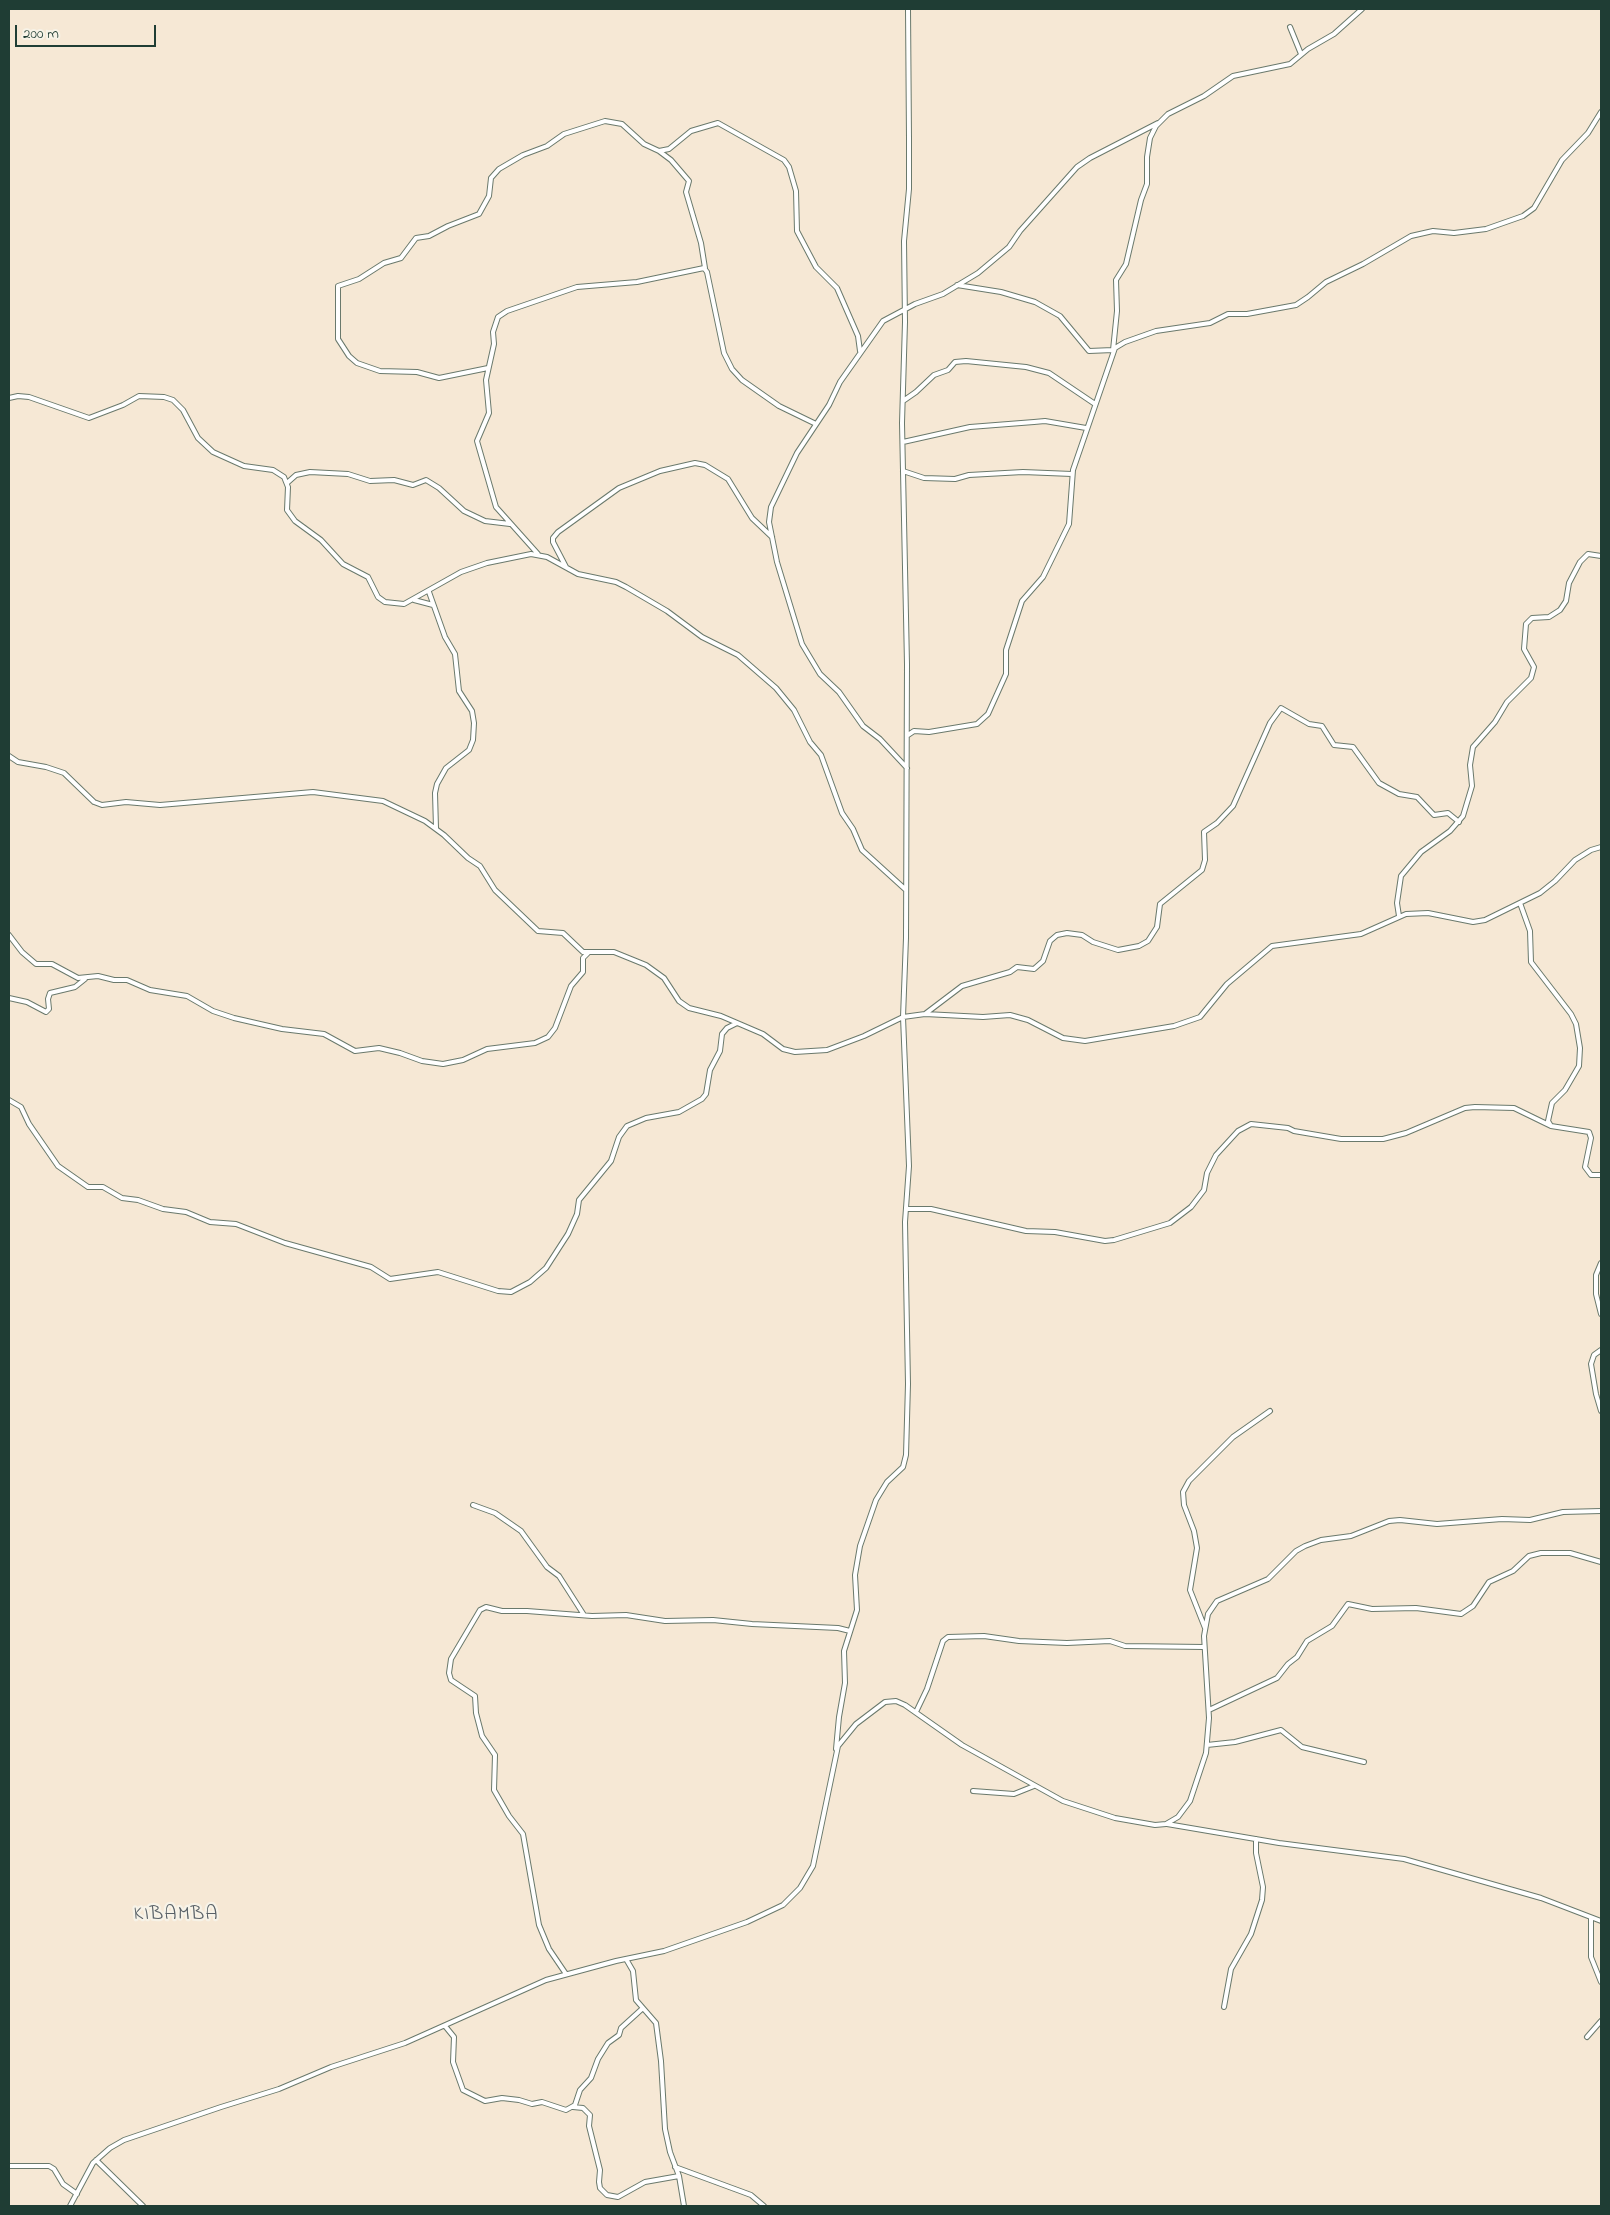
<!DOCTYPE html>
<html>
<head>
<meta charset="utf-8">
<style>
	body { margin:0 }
	#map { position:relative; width:1610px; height:2215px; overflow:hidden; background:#f6e8d5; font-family:"Indie Flower",sans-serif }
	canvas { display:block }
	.frame { position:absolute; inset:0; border:10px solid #1f3d34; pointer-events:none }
	.scale { position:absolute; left:15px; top:25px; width:141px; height:22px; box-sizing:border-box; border:2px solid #1f3d34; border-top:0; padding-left:6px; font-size:15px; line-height:18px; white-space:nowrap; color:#1f3d34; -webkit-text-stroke:4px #f7f3e8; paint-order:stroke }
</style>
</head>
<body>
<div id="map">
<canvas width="1610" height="2215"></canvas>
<div class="frame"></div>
<div class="scale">200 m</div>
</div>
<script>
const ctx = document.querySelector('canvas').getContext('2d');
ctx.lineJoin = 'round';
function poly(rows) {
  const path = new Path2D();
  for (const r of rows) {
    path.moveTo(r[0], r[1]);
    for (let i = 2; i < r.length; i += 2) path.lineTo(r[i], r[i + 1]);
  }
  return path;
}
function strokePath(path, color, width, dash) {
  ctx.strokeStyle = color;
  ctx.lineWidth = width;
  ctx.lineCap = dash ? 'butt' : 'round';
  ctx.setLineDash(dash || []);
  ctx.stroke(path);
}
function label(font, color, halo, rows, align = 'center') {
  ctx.font = font + ' "Indie Flower",sans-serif';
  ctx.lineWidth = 4.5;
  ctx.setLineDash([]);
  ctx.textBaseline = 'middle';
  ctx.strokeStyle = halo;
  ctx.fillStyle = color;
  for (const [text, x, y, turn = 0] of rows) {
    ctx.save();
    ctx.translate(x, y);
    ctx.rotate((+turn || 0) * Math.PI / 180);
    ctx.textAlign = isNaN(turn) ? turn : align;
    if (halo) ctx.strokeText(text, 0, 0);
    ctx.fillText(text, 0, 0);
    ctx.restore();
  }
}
const minor = poly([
	[1290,27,1301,54],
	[659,151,671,160,689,181,686,192,701,243,705,268],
	[957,285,1001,292,1035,302,1060,316,1089,351,1113,350,1117,311,1116,280,1126,264,1141,200,1147,184,1147,157,1150,138,1156,126,1168,114,1204,96,1233,76,1290,64,1308,49,1334,34,1362,9],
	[488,368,439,378,417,372,380,371,357,363,349,356,338,339,338,286,359,279,384,263,401,258,416,238,429,236,448,226,479,214,489,196,491,178,499,169,523,155,547,146,564,134,605,121,622,124,644,144,659,151,669,149,691,131,718,123,784,160,789,167,796,191,797,231,816,267,837,288,858,336,860,351],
	[9,398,18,396,29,397,89,418,123,405,139,396,164,397,173,400,183,410,198,438,213,452,244,466,273,470,284,477,288,487,287,510,295,521,321,540,343,564,368,577,378,597,385,602,404,604,461,572,487,563,531,554,547,557,578,574,616,582,626,587,667,611,702,637,738,655,776,688,794,710,810,742,821,755,842,813,853,829,862,850,906,890],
	[903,401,916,392,934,375,948,370,955,362,966,361,1026,367,1049,373,1095,404],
	[903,442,970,427,1034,422,1045,421,1086,428],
	[903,471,924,478,955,479,969,475,1023,472,1072,474],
	[287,483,296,475,310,472,348,474,370,481,394,480,413,485,426,480,439,488,464,511,485,521,510,524],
	[538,554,496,507,477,441,489,413,486,380,494,344,493,332,498,317,507,311,577,287,637,282,704,268,707,272,724,353,732,369,742,380,779,406,816,424],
	[566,567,553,542,553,538,558,532,619,488,660,471,695,463,705,465,728,479,752,518,772,537],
	[429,592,445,637,455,654,459,691,472,711,474,723,473,740,469,750,446,768,437,784,435,793,436,828],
	[414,600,433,605],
	[908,735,914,731,929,732,977,724,988,714,1006,674,1006,650,1022,601,1043,577,1069,524,1073,470,1115,348,1125,342,1156,331,1210,323,1228,314,1247,314,1296,305,1308,297,1326,282,1363,264,1411,236,1433,231,1454,233,1486,229,1523,216,1534,208,1562,160,1588,133,1601,112],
	[9,756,18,762,46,767,64,773,94,802,102,805,126,802,160,805,313,792,383,801,425,821,444,835,468,858,480,866,495,890,538,931,563,933,583,952,614,952,646,965,664,978,679,1001,689,1008,721,1016,763,1034,783,1049,795,1052,827,1050,864,1036,903,1017,925,1014,983,1017,1010,1015,1028,1020,1063,1038,1085,1041,1174,1026,1200,1017,1227,984,1272,946,1361,934,1406,914,1428,913,1473,922,1485,920,1540,893,1555,881,1575,860,1591,850,1601,847],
	[907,768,880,739,863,726,839,692,820,674,802,644,777,562,769,522,771,507,797,453,829,405,840,382,883,321,915,304,943,294,978,273,1009,247,1020,231,1077,167,1090,158,1158,123],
	[1520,903,1530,931,1531,962,1571,1014,1576,1024,1580,1048,1579,1066,1565,1090,1552,1103,1548,1121,1551,1126,1589,1132,1591,1138,1585,1167,1591,1175,1601,1175],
	[1399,916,1397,903,1401,876,1421,852,1450,831,1463,816,1472,786,1470,765,1473,747,1495,722,1507,702,1531,678,1534,667,1524,649,1526,624,1532,618,1549,617,1560,610,1566,601,1569,583,1580,562,1588,554,1601,556],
	[9,935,22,952,36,964,52,964,78,978,98,976,114,980,127,980,150,990,187,996,213,1011,234,1018,282,1029,324,1034,355,1051,379,1048,400,1053,422,1061,443,1064,463,1060,487,1049,535,1043,548,1037,555,1028,571,986,583,972,583,958,588,953],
	[9,998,27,1002,46,1012,49,1009,48,999,50,993,75,987,85,979],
	[925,1014,962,986,1010,972,1017,967,1034,969,1043,961,1050,941,1057,935,1067,933,1082,935,1093,942,1118,950,1139,946,1148,941,1157,927,1160,904,1202,870,1205,860,1204,832,1217,823,1233,806,1270,723,1281,708,1309,724,1322,726,1334,745,1353,747,1379,783,1399,794,1417,797,1434,815,1448,813,1459,822],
	[9,1100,21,1107,29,1124,58,1166,88,1187,103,1187,122,1198,138,1200,163,1209,186,1212,210,1222,236,1224,285,1243,371,1267,390,1279,438,1272,498,1291,511,1292,530,1282,546,1268,568,1234,577,1214,579,1200,611,1161,619,1137,627,1126,646,1118,679,1112,702,1099,706,1094,710,1070,720,1051,722,1034,727,1028,737,1023],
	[906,1209,931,1209,1026,1231,1055,1232,1105,1241,1114,1240,1170,1223,1191,1207,1204,1190,1207,1173,1216,1155,1238,1131,1251,1124,1288,1128,1294,1131,1341,1139,1383,1139,1406,1133,1465,1108,1475,1107,1514,1108,1551,1126],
	[1601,1263,1596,1275,1596,1294,1601,1314],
	[1601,1350,1594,1355,1591,1364,1596,1394,1601,1411],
	[473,1505,495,1513,521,1531,547,1567,559,1576,584,1615],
	[1205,1628,1190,1590,1197,1548,1194,1531,1184,1505,1183,1492,1189,1481,1233,1437,1270,1411],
	[1209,1710,1277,1678,1288,1664,1297,1657,1307,1641,1332,1626,1348,1604,1372,1609,1416,1608,1461,1614,1473,1606,1489,1582,1513,1571,1529,1556,1541,1553,1570,1553,1601,1562],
	[916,1712,927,1689,943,1641,948,1637,984,1636,1019,1641,1067,1643,1110,1641,1125,1646,1204,1647],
	[1207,1745,1235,1742,1281,1730,1302,1747,1364,1762],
	[836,1749,839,1717,845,1683,844,1651,857,1610,855,1575,860,1546,876,1500,887,1482,903,1467,906,1455,908,1384,905,1222,909,1166,903,1017,906,938,907,664,902,423,905,322,904,241,909,189,909,139,908,9],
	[973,1791,1014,1794,1034,1786],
	[1167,1824,1279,1843,1404,1859,1541,1898,1601,1921],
	[1591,1918,1591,1957,1601,1982],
	[626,1959,633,1971,636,2000,656,2023,661,2061,665,2129,670,2152,679,2176,684,2206],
	[566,1974,549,1949,539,1925,523,1834,509,1816,494,1790,495,1755,482,1736,476,1713,475,1696,451,1680,449,1673,451,1659,480,1610,486,1607,502,1611,527,1611,592,1616,626,1615,665,1621,713,1620,752,1624,838,1628,850,1631],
	[1224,2007,1231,1969,1251,1934,1262,1900,1263,1887,1256,1853,1256,1839],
	[445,2026,454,2037,453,2062,463,2090,485,2101,502,2098,519,2100,532,2104,542,2102,566,2110,575,2105,580,2090,591,2078,598,2059,608,2043,619,2035,621,2028,643,2008],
	[1587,2037,1601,2021],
	[573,2107,583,2108,590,2115,589,2126,600,2170,599,2182,600,2188,607,2195,618,2197,645,2182,679,2176],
	[96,2160,143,2206],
	[9,2166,49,2166,54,2169,63,2184,77,2194],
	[675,2167,751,2195,764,2206],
	[70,2206,93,2163,110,2148,124,2140,221,2107,279,2089,331,2067,405,2043,546,1980,616,1961,664,1951,747,1922,783,1905,800,1888,813,1866,838,1746,856,1724,885,1702,896,1701,905,1705,962,1745,1063,1801,1115,1818,1155,1825,1166,1824,1178,1817,1190,1801,1206,1753,1209,1718,1204,1636,1208,1614,1217,1601,1268,1579,1296,1551,1305,1546,1321,1540,1351,1536,1389,1521,1400,1520,1437,1524,1502,1519,1530,1520,1563,1512,1601,1511]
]);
strokePath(minor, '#6a796c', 6);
strokePath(minor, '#fff', 4);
ctx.letterSpacing = '1px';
label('20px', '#596167', '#f7f3e8', [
	["KIBAMBA",176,1916]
]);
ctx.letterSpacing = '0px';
</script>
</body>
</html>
